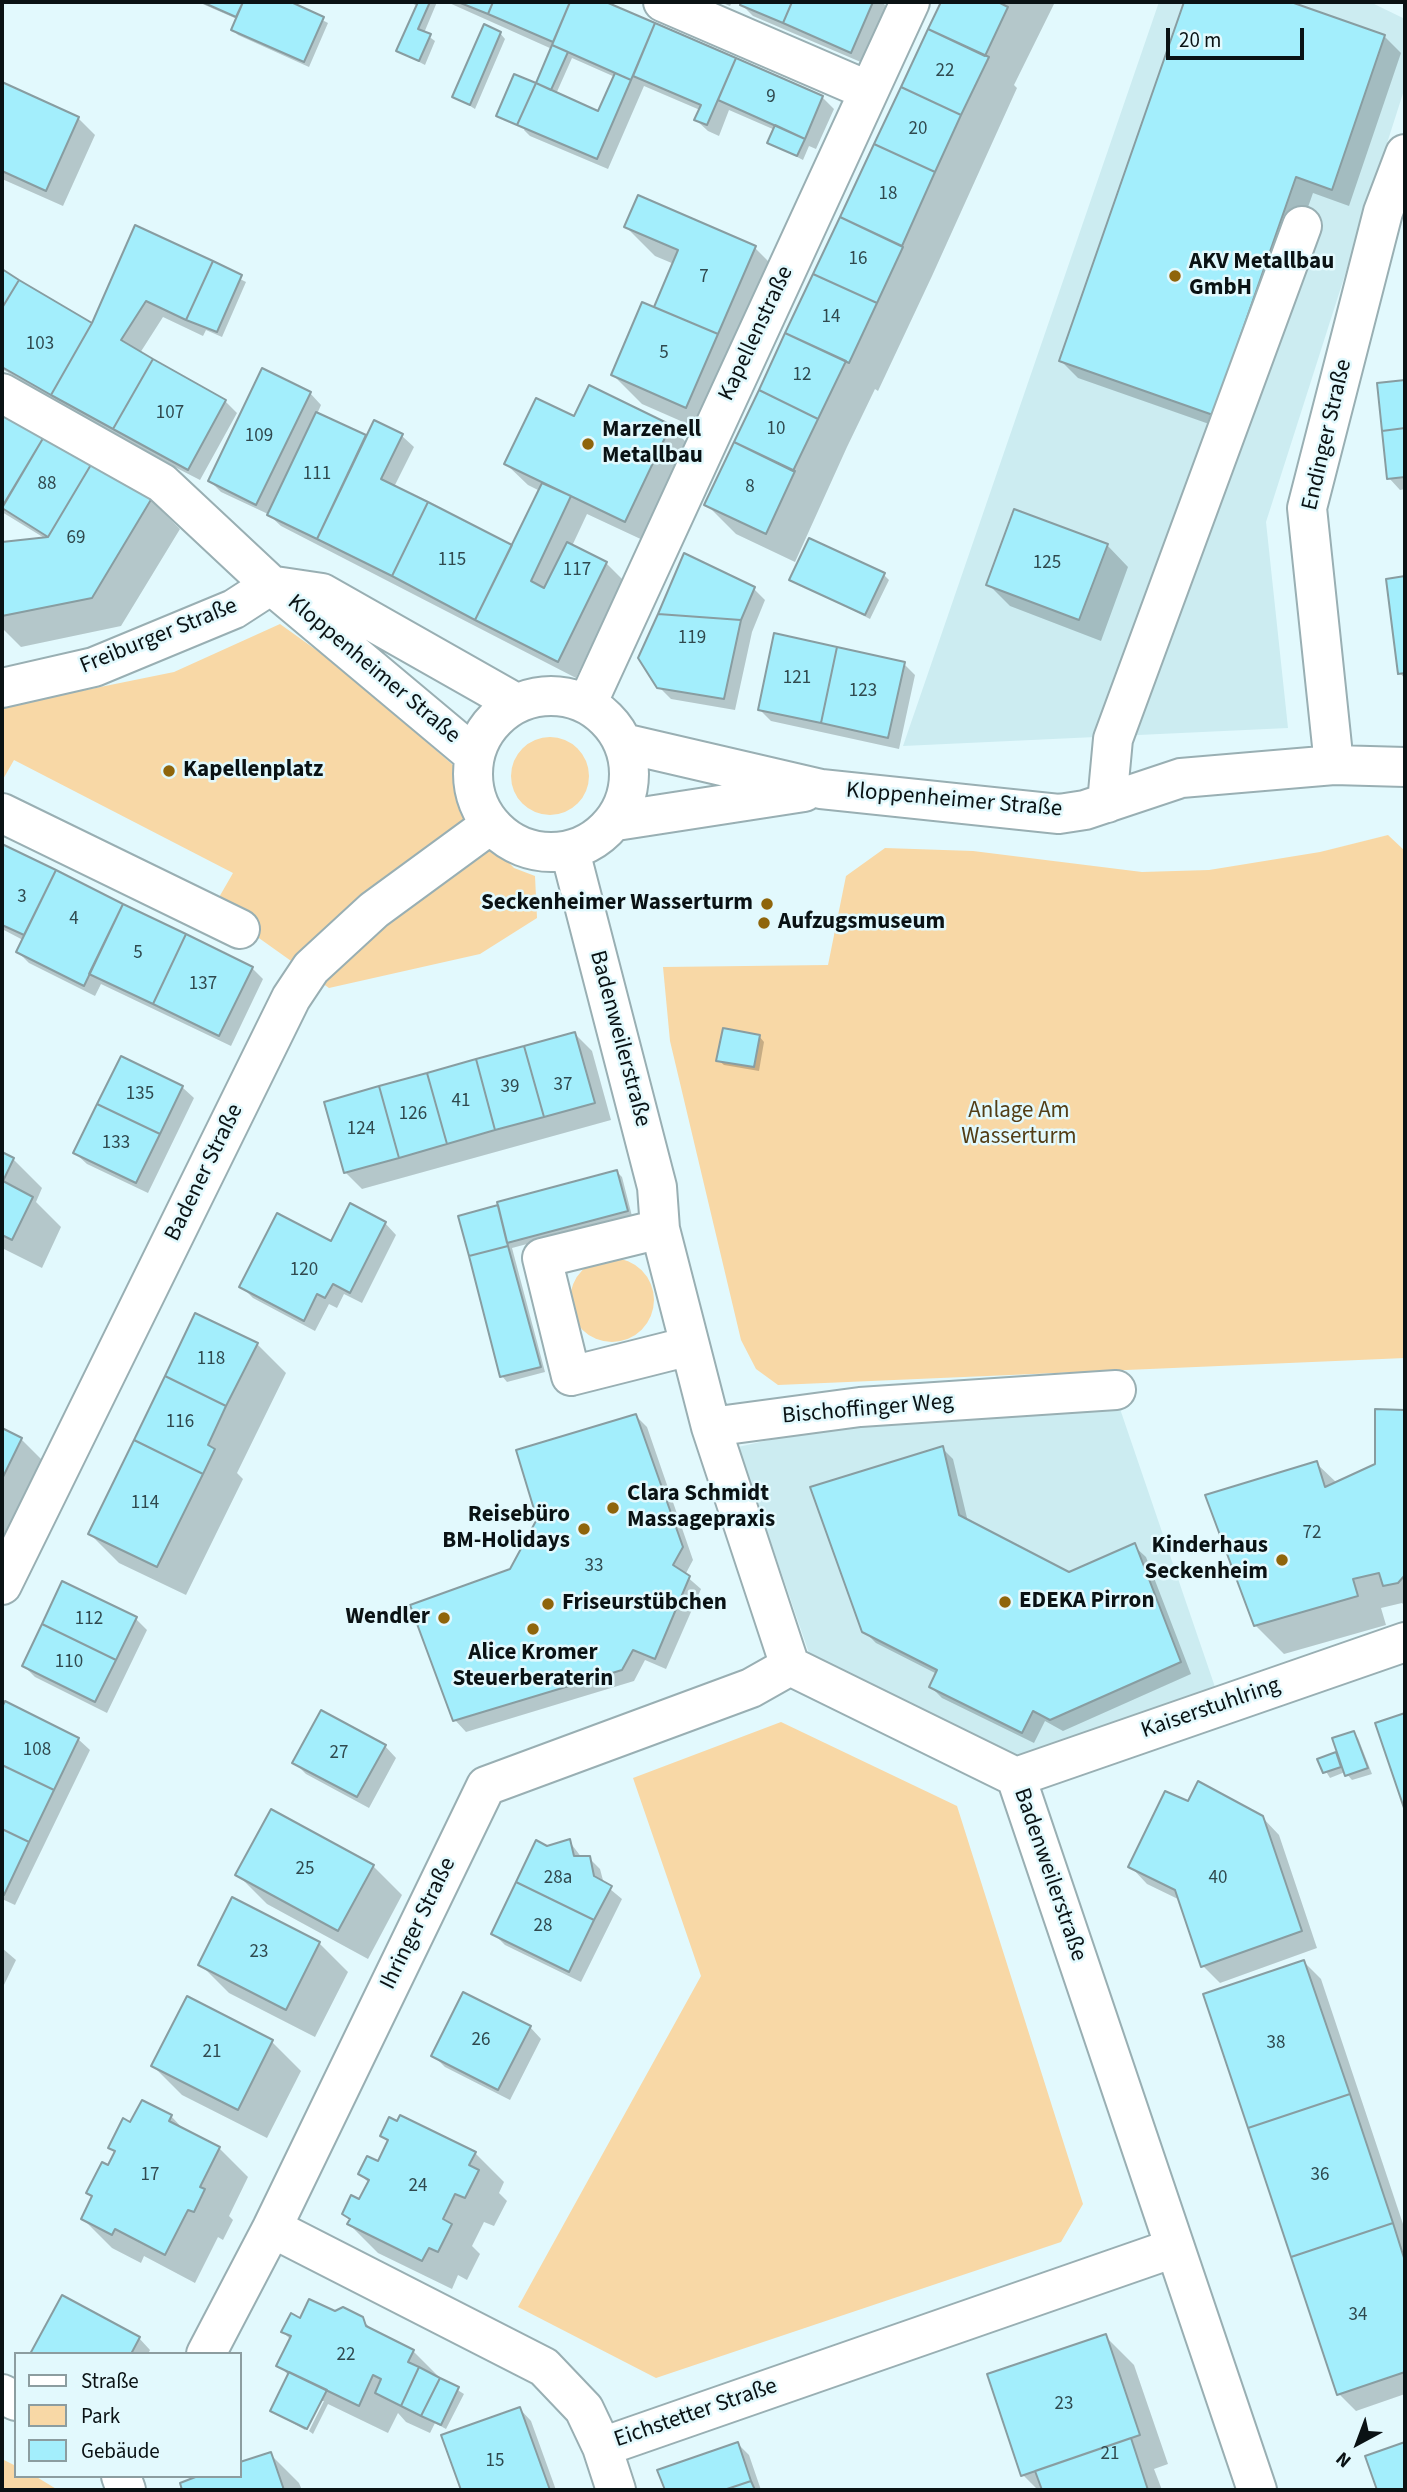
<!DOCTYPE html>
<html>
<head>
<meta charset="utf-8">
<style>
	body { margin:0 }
	#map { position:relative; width:1407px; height:2492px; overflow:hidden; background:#e2f9fd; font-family:"Source Sans 3",sans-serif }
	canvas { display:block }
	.frame { position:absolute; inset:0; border:4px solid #0a1214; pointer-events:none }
	.legend { position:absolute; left:14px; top:2352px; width:228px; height:126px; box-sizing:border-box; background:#e2f9fd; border:2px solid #8c9da0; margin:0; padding:9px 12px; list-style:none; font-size:21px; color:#0a1214 }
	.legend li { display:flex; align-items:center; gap:14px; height:35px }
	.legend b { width:35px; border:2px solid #8c9da0 }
	.north { position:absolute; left:1323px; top:2408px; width:70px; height:70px; -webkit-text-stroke:5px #e2f9fd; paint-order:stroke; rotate:221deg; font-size:19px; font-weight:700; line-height:28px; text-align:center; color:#0a1214 }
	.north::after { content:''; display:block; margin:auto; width:24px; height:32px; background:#0a1214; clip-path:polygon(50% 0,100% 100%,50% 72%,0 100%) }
	.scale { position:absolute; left:1166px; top:28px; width:138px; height:32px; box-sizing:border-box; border:4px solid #0a1214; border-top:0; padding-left:9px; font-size:21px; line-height:24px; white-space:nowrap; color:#0a1214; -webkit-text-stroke:5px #e2f9fd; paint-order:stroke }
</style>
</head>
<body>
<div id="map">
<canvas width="1407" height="2492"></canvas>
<div class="frame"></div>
<ul class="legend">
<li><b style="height:9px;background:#fff"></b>Straße</li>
<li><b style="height:19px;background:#f8d8a6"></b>Park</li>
<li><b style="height:19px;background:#a3eefc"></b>Gebäude</li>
</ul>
<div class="north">N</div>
<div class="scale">20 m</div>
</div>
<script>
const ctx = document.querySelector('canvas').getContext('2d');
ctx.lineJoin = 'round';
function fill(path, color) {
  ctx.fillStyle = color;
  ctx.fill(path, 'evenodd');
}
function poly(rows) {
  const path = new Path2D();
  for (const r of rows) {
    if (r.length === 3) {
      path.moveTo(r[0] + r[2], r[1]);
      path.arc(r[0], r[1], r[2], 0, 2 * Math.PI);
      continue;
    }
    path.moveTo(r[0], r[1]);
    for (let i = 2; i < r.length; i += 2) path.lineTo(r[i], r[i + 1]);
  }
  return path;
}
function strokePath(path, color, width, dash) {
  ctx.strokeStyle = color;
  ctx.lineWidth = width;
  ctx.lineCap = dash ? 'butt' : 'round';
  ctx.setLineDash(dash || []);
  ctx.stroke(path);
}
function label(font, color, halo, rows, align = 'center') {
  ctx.font = font + ' "Source Sans 3",sans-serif';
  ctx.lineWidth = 5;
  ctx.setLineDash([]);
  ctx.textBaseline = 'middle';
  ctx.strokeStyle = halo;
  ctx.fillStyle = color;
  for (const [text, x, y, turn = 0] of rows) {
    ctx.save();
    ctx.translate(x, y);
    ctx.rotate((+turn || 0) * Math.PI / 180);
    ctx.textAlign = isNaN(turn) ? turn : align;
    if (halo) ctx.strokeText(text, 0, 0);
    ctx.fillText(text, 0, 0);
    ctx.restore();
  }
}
fill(poly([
	[1159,2,1370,2,1405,19,1405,87,1266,522,1288,728,903,746],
	[1118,1403,1215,1687,1018,1756,809,1653,738,1447,827,1427]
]), '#ccecf1');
fill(poly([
	[280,624,340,667,453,765,461,797,489,842,514,868,535,876,537,918,480,954,329,988,214,906,233,873,14,760,2,781,2,707,174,672],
	[550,776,39],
	[1388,835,1405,851,1405,1358,778,1385,756,1369,741,1340,670,1041,663,967,828,965,846,876,885,848,973,851,1142,872,1209,870,1320,852],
	[612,1300,42],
	[781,1722,957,1806,1083,2204,1061,2242,656,2378,518,2307,701,1976,633,1778],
	[2,2459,16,2466,16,2476,35,2476,58,2490,2,2490]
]), '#f8d8a6');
fill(poly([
	[198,2,287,2,328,23,309,67,238,35,233,30,237,19],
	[409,2,437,2,424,33,435,41,425,65,398,51,418,6],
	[447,2,601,2,822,97,834,109,816,149,809,146,803,160,770,143,775,130,729,110,719,136,708,131,696,120,700,110,644,86,608,169,530,136,524,130,526,127,498,116,537,86,552,49],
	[572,58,615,77,599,113,556,94],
	[720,2,732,2,730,6],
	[743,2,882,2,887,7,863,63,753,16,742,5],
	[943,2,1055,2,1014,85,1017,88,932,276,878,391,875,389,847,447,795,562,736,534,707,505],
	[1186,2,1286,2,1384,36,1401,53,1349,206,1313,193,1229,431,1078,378,1061,361],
	[500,33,505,39,475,109,454,96],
	[2,83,78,118,95,135,63,206,2,179],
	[136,227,246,282,222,337,206,330,203,336,163,317,140,353,225,401,237,413,200,480,130,444,2,369,2,271,92,325],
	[626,227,755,248,784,277,715,436,642,404,613,375,655,309,674,264,655,256],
	[1405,382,1405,489,1400,490,1389,478,1378,385],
	[310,393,321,405,317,414,367,438,375,422,402,436,414,447,394,487,512,548,540,491,528,485,506,464,575,419,670,426,692,448,647,542,587,514,572,546,606,563,623,580,576,678,281,526,268,514,221,492,210,481],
	[2,415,151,500,180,529,121,626,21,647,2,628,2,544,46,539,2,512],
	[1107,545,1128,567,1101,641,1010,606,988,584],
	[884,575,889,580,870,619,791,579],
	[1405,578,1405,679,1400,673,1388,580],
	[754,589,765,600,752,632,735,710,671,699,659,687],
	[904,664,915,675,899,749,771,721,759,709],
	[2,846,252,968,263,979,231,1046,101,984,95,996,29,963,18,952,23,940,2,929],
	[575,1034,592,1051,611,1120,362,1189,345,1172],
	[759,1036,764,1042,759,1071,724,1065,718,1060],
	[182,1087,194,1098,148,1193,87,1164,75,1153],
	[2,1154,13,1159,42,1188,36,1202,61,1227,42,1268,2,1248],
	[617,1172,622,1177,632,1216,512,1248,545,1372,507,1382,502,1376,460,1217],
	[385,1223,396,1235,362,1303,344,1294,337,1308,329,1304,315,1331,253,1298,242,1287,331,1244],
	[257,1344,286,1373,237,1473,243,1479,186,1595,119,1563,90,1534],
	[1377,1410,1405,1412,1405,1606,1402,1603,1381,1608,1386,1625,1284,1654,1255,1625,1316,1463,1337,1483,1377,1465],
	[636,1416,647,1427,693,1560,685,1575,701,1589,666,1669,645,1660,634,1681,466,1732,455,1720,511,1571,538,1519],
	[2,1430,21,1439,50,1468,2,1567],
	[942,1448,953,1459,968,1522,1068,1573,1134,1546,1146,1557,1191,1674,1063,1731,1045,1721,1034,1743,942,1698,931,1687,937,1674,876,1643,864,1631],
	[136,1619,147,1630,107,1713,35,1677,24,1666],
	[5,1704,78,1739,90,1750,15,1905,2,1899,2,1711],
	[1353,1733,1358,1738,1372,1774,1352,1780,1345,1772,1330,1778,1319,1760,1338,1753],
	[385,1746,396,1758,369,1808,306,1774,294,1762],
	[1189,1803,1262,1817,1279,1835,1317,1948,1220,1983,1203,1966,1180,1900,1147,1884,1131,1867],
	[569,1841,582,1858,589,1858,600,1869,604,1884,622,1899,581,1982,505,1945,493,1933,547,1848],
	[373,1866,402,1895,368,1959,267,1904,238,1875],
	[319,1943,348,1972,315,2037,229,1993,200,1964],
	[2,1948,16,1960,2,1989],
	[1304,1962,1321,1979,1405,2230,1405,2394,1356,2411,1339,2394],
	[530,2027,541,2039,510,2100,445,2067,434,2056],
	[272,2042,301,2071,267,2138,182,2095,153,2066],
	[171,2116,185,2131,219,2148,248,2177,229,2216,233,2220,223,2240,218,2237,195,2283,144,2256,141,2263,112,2248,83,2219,93,2198,88,2193,116,2154,110,2148,131,2124],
	[382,2136,475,2153,504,2182,499,2193,507,2201,494,2226,484,2222,472,2246,480,2254,467,2280,458,2275,452,2289,378,2253,349,2224,351,2221,344,2214,360,2202,369,2183,360,2174,379,2164,389,2143],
	[334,2313,361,2319,376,2333,413,2351,443,2381,464,2394,446,2429,435,2423,430,2433,406,2422,398,2413,388,2433,328,2404,313,2434,309,2431,324,2401,320,2401,305,2430,272,2411,289,2376,279,2365,291,2340,283,2332,300,2320],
	[1105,2336,1134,2365,1168,2464,1154,2469,1162,2490,1038,2490,1023,2475],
	[139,2338,150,2350,148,2354,32,2354],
	[520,2409,531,2421,556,2490,462,2490,443,2436],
	[738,2444,749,2455,761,2490,667,2490,660,2471],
	[270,2454,299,2483,302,2490,184,2490,182,2484,240,2476,240,2464]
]), '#0003');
const building = poly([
	[202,2,243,2,236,17,202,2],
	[243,2,291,2,324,17,304,62,231,30,243,2],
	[418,2,430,2,418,29,431,34,419,61,396,51,418,2],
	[458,2,493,2,488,14,458,2],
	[493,2,570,2,553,42,488,14,493,2],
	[570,2,606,2,655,23,631,80,552,45,570,2],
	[741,2,792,2,783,23,740,5,741,2],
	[792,2,873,2,851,53,783,23,792,2],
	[941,2,998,2,1008,7,985,56,928,29,941,2],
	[1184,2,1291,2,1385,35,1332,190,1296,177,1213,415,1059,361,1184,2],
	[655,23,736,58,707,125,694,120,701,105,633,76,655,23],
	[484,24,501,32,470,105,452,97,484,24],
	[928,29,989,57,961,115,901,87,928,29],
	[552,45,568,52,551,90,536,83,552,45],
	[736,58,823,96,805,139,718,100,736,58],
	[615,73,631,80,597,159,517,125,536,83,598,111,615,73],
	[514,74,536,83,517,125,496,116,514,74],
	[2,82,79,117,46,191,2,171,2,82],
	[901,87,961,115,935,172,874,144,901,87],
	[775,125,805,139,797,156,767,143,775,125],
	[874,144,935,172,902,246,840,217,874,144],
	[638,195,756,246,718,334,654,307,678,250,624,227,638,195],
	[840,217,903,247,877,303,813,274,840,217],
	[135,225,213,261,186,320,146,301,121,340,153,359,113,429,51,395,92,323,135,225],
	[213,261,242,275,217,332,186,320,213,261],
	[2,269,19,280,2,308,2,269],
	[813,274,877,303,849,363,785,333,813,274],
	[19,280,92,323,51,395,2,367,2,308,19,280],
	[642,302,718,334,686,408,611,375,642,302],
	[785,333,846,361,818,419,759,390,785,333],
	[153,359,226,400,188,470,113,429,153,359],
	[262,368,311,392,256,505,208,481,262,368],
	[1405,380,1405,428,1382,431,1377,383,1405,380],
	[589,385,671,425,625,522,504,464,536,398,574,416,589,385],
	[759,390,818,419,793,471,734,442,759,390],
	[2,412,45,435,2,507,2,412],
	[316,412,366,435,317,539,267,515,316,412],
	[374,420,403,434,381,479,428,502,392,576,317,539,374,420],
	[1405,428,1405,477,1387,479,1382,431,1405,428],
	[45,435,92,463,48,537,2,508,45,435],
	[734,442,795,471,766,534,704,505,734,442],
	[92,463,152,498,92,598,2,616,2,542,48,537,92,463],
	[542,483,571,496,531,581,544,588,567,542,607,562,558,662,475,620,542,483],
	[428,502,512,545,475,620,392,576,428,502],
	[1014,509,1108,544,1079,620,986,585,1014,509],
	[809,538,885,573,865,615,789,580,809,538],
	[684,553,755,587,741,620,658,614,684,553],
	[1405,576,1405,673,1398,674,1386,579,1405,576],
	[658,614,741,620,724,699,657,688,638,658,658,614],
	[774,633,837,647,821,723,758,710,774,633],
	[837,647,905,662,888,738,821,723,837,647],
	[2,844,56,870,24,935,2,925,2,844],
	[56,870,123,904,84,986,16,952,56,870],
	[123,904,186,934,153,1004,89,974,123,904],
	[186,934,253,967,219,1036,153,1004,186,934],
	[723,1028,760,1035,754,1067,716,1061,723,1028],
	[575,1032,595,1103,544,1117,524,1046,575,1032],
	[524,1046,544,1117,495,1130,476,1059,524,1046],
	[121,1056,183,1086,160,1134,97,1104,121,1056],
	[476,1059,495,1130,447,1144,427,1073,476,1059],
	[427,1073,447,1144,399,1158,379,1086,427,1073],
	[379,1086,399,1158,344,1173,324,1102,379,1086],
	[97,1104,160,1134,136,1183,73,1153,97,1104],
	[2,1152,14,1158,3,1181,33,1197,12,1240,2,1235,2,1152],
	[617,1170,628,1211,507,1243,497,1202,617,1170],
	[350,1203,386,1222,350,1293,333,1284,325,1298,317,1294,304,1321,239,1287,277,1213,331,1241,350,1203],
	[498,1205,508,1246,469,1256,458,1216,498,1205],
	[508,1246,541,1367,500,1377,469,1256,508,1246],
	[195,1313,258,1343,226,1406,165,1376,195,1313],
	[165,1376,226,1406,208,1445,215,1449,203,1474,134,1440,165,1376],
	[1375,1409,1405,1410,1405,1575,1398,1583,1383,1586,1379,1573,1353,1579,1358,1596,1254,1626,1205,1495,1317,1461,1325,1487,1375,1464,1375,1409],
	[636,1414,683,1547,673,1565,690,1576,655,1659,633,1650,622,1670,453,1721,410,1605,510,1569,537,1519,516,1450,636,1414],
	[2,1428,22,1438,2,1479,2,1428],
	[134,1440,203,1474,157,1567,88,1534,134,1440],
	[943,1446,959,1515,1069,1572,1135,1543,1181,1662,1050,1720,1033,1711,1022,1733,929,1687,937,1670,862,1632,810,1487,943,1446],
	[62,1581,137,1617,116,1660,42,1624,62,1581],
	[42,1624,116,1660,95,1702,22,1666,42,1624],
	[5,1701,79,1738,54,1790,2,1765,2,1707,5,1701],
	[321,1710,386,1745,357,1797,292,1763,321,1710],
	[1405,1713,1405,1807,1404,1808,1375,1723,1405,1713],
	[1354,1731,1368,1768,1345,1776,1332,1738,1354,1731],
	[1336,1752,1341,1767,1323,1773,1317,1759,1336,1752],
	[2,1765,54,1790,29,1842,2,1829,2,1765],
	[1198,1781,1263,1816,1302,1931,1201,1967,1175,1890,1128,1867,1165,1791,1188,1801,1198,1781],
	[271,1809,374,1865,338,1931,235,1875,271,1809],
	[2,1829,29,1842,4,1895,2,1894,2,1829],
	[570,1839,574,1856,590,1856,594,1876,612,1886,594,1920,516,1882,536,1840,547,1846,570,1839],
	[516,1882,594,1920,569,1972,491,1934,516,1882],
	[232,1897,320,1942,286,2010,198,1965,232,1897],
	[1304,1960,1350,2094,1248,2128,1203,1994,1304,1960],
	[463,1992,531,2026,498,2090,431,2056,463,1992],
	[187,1996,273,2040,238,2110,151,2066,187,1996],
	[1350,2094,1393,2223,1291,2257,1248,2128,1350,2094],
	[142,2100,172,2115,169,2121,220,2147,200,2187,205,2189,194,2212,188,2210,165,2255,115,2229,112,2235,81,2219,92,2196,86,2193,102,2162,108,2165,115,2151,108,2148,123,2118,130,2122,142,2100],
	[400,2115,476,2152,469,2165,479,2170,465,2198,455,2194,443,2219,452,2224,438,2252,429,2248,422,2261,347,2224,350,2219,342,2214,351,2195,359,2199,369,2180,358,2174,367,2156,378,2161,388,2140,380,2136,389,2117,397,2121,400,2115],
	[1393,2223,1405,2261,1405,2372,1337,2395,1291,2257,1393,2223],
	[62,2295,140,2337,131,2354,30,2354,62,2295],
	[309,2299,335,2311,343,2307,363,2317,366,2326,414,2350,408,2362,419,2367,401,2406,375,2393,381,2379,373,2375,359,2406,276,2366,291,2336,281,2332,291,2313,300,2318,309,2299],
	[1106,2334,1140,2435,1021,2476,987,2374,1106,2334],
	[419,2367,440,2378,421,2416,401,2406,419,2367],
	[289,2372,327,2390,307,2429,270,2411,289,2372],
	[440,2378,459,2387,441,2425,421,2416,440,2378],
	[520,2407,550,2490,461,2490,441,2435,520,2407],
	[1131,2438,1148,2490,1042,2490,1035,2471,1131,2438],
	[738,2442,751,2481,724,2490,665,2490,657,2470,738,2442],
	[1405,2442,1405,2490,1377,2490,1365,2456,1405,2442],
	[271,2452,284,2490,182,2490,180,2483,198,2476,240,2476,240,2462,271,2452],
	[751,2481,755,2490,724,2490,751,2481]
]);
fill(building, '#a3eefc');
strokePath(building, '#889da1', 2);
const minor = poly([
	[663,2,869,91],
	[2,393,162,483,271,585,474,755],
	[275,586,322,593,516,703],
	[2,688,94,667,234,609,271,585],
	[551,774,78],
	[587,704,910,2],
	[623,743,821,789,1059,814,1085,810,1181,778,1334,765,1405,767],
	[1334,765,1307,508,1383,212,1405,154],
	[1107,803,1113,739,1302,226],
	[2,813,240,929],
	[616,821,804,792],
	[570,851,657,1187,660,1229,711,1427,790,1666,1016,1777,1257,2490],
	[660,1229,542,1258,571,1376,690,1346],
	[711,1427,860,1407,1116,1390],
	[2,1585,291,998,311,968,374,910,490,825],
	[1016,1777,1405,1642],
	[272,2228,544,2367,584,2409,602,2447,1174,2248],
	[206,2354,272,2228,486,1786,751,1688,790,1666],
	[2,2394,16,2401],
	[602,2447,616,2490],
	[121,2476,126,2490]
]);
strokePath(minor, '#99afb3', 42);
strokePath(minor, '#fff', 38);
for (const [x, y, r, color] of [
	[1175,276,7,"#8f650b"],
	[588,444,7,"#8f650b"],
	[169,771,7,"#8f650b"],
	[767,904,7,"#8f650b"],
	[764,923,7,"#8f650b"],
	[613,1508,7,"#8f650b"],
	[584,1529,7,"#8f650b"],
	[1282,1560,7,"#8f650b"],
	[1005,1602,7,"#8f650b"],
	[548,1604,7,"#8f650b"],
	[444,1618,7,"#8f650b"],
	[533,1629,7,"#8f650b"]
]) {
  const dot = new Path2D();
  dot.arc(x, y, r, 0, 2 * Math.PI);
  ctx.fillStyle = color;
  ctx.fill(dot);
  strokePath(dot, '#e2f9fd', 2.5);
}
label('19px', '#30494e', null, [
	["22",945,72],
	["9",771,98],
	["20",918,130],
	["18",888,195],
	["16",858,260],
	["7",704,278],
	["14",831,318],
	["103",40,345],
	["5",664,354],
	["12",802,376],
	["107",170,414],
	["10",776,430],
	["109",259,437],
	["111",317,475],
	["88",47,485],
	["8",750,488],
	["69",76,539],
	["115",452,561],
	["125",1047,564],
	["117",577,571],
	["119",692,639],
	["121",797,679],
	["123",863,692],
	["3",22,898],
	["4",74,920],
	["5",138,954],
	["137",203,985],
	["37",563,1086],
	["39",510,1088],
	["135",140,1095],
	["41",461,1102],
	["126",413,1115],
	["124",361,1130],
	["133",116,1144],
	["120",304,1271],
	["118",211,1360],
	["116",180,1423],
	["114",145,1504],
	["72",1312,1534],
	["33",594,1567],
	["112",89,1620],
	["110",69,1663],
	["108",37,1751],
	["27",339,1754],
	["25",305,1870],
	["28a",558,1879],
	["40",1218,1879],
	["28",543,1927],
	["23",259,1953],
	["26",481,2041],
	["38",1276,2044],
	["21",212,2053],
	["17",150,2176],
	["36",1320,2176],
	["24",418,2187],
	["34",1358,2316],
	["22",346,2356],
	["23",1064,2405],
	["21",1110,2455],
	["15",495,2462]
]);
label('bold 23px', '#0a1214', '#e2f9fd', [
	["AKV Metallbau",1189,263],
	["GmbH",1189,289],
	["Marzenell",602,431],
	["Metallbau",602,457],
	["Kapellenplatz",183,771],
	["Seckenheimer Wasserturm",753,904,"right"],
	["Aufzugsmuseum",778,923],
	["Clara Schmidt",627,1495],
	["Massagepraxis",627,1521],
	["Reisebüro",570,1516,"right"],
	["BM-Holidays",570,1542,"right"],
	["Kinderhaus",1268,1547,"right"],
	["Seckenheim",1268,1573,"right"],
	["EDEKA Pirron",1019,1602],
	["Friseurstübchen",562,1604],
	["Wendler",430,1618,"right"],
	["Alice Kromer",533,1654,"center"],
	["Steuerberaterin",533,1680,"center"]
], 'left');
label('23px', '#0a1214', '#e2f9fd', [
	["Kapellenstraße",757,334,-65],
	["Endinger Straße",1328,435,-77],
	["Freiburger Straße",159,637,-22],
	["Kloppenheimer Straße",373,670,40],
	["Kloppenheimer Straße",954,801,5],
	["Badenweilerstraße",619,1039,75],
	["Badener Straße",205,1173,-64],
	["Bischoffinger Weg",868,1410,-5],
	["Kaiserstuhlring",1211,1709,-19],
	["Badenweilerstraße",1049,1875,71],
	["Ihringer Straße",419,1924,-64],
	["Eichstetter Straße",696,2414,-19]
]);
label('23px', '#533d15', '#e2f9fd', [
	["Anlage Am",1019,1112],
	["Wasserturm",1019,1138]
]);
</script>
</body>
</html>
